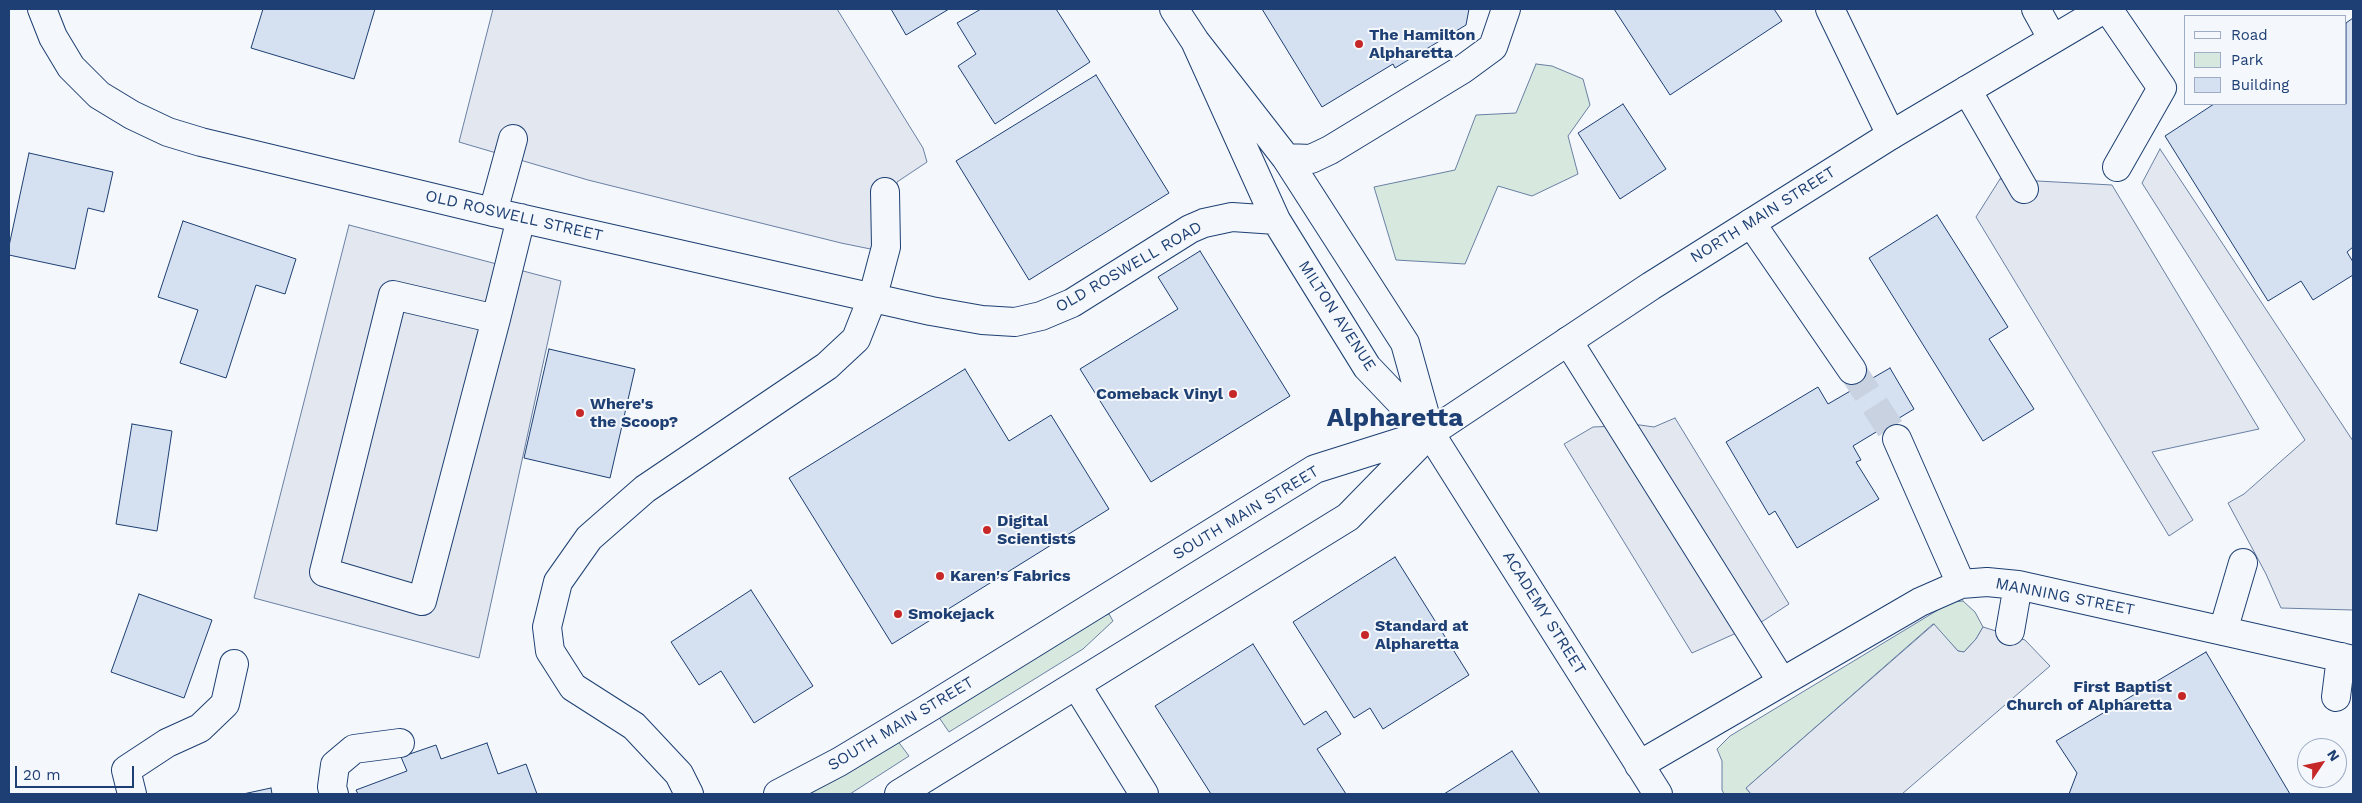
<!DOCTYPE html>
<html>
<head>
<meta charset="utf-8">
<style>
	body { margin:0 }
	#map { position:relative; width:2362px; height:803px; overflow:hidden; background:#f4f7fb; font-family:"Work Sans",sans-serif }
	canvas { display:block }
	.frame { position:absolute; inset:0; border:10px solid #1d3f73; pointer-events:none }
	.legend { position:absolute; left:2184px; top:15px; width:162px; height:90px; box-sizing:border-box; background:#f4f7fb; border:1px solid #9eadc5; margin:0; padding:6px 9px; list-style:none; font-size:15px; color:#1d3f73 }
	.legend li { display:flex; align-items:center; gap:10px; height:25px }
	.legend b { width:25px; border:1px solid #9eadc5 }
	.north { position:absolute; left:2297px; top:738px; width:50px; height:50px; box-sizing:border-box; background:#f4f7fb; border:1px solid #9eadc5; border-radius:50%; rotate:56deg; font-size:14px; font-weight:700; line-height:20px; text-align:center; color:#1d3f73 }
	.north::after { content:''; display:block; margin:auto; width:18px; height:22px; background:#c62828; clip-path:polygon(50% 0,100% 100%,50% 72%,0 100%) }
	.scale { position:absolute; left:15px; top:766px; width:119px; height:22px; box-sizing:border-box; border:2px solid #1d3f73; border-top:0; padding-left:6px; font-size:15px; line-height:18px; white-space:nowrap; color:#1d3f73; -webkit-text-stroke:4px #f4f7fb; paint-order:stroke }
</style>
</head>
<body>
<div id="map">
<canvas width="2362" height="803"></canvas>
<div class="frame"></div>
<ul class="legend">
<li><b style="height:6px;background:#f4f7fb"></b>Road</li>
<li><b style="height:14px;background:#d7e8df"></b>Park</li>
<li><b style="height:14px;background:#d5e0f0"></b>Building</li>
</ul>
<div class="north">N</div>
<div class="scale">20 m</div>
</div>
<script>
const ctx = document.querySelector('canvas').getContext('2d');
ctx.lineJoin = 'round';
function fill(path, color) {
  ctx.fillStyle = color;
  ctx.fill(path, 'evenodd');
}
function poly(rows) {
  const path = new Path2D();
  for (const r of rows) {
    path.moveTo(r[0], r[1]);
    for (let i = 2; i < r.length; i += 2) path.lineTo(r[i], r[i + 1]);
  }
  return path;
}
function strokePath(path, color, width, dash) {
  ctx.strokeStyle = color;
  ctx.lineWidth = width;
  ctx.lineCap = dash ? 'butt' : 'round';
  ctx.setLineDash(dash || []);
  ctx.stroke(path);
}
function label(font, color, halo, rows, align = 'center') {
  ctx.font = font + ' "Work Sans",sans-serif';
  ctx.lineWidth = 4;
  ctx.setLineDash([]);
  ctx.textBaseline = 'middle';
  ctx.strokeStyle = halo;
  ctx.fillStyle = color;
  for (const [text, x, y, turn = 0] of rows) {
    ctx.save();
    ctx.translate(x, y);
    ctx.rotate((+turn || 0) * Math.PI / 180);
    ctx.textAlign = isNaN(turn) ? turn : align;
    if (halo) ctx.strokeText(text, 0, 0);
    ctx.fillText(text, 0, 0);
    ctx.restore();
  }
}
const green = poly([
	[1536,64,1552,66,1583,79,1590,105,1568,136,1578,174,1532,196,1498,186,1465,264,1396,260,1374,187,1455,170,1476,115,1516,113,1536,64],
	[1963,601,1975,612,1983,627,1976,639,1964,652,1958,651,1933,624,1746,788,1751,794,1724,794,1722,790,1722,761,1717,749,1730,736,1951,602,1963,601],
	[1109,614,1113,621,1083,649,949,732,938,716,1087,623,1109,614],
	[897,740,909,756,850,794,801,794,897,740]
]);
fill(green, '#d7e8df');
strokePath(green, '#687fa3', 1);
const parking = poly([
	[493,9,837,9,923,148,927,162,897,182,895,254,841,243,588,180,459,142,493,9],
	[2160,149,2353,441,2353,610,2281,608,2266,574,2228,503,2244,494,2305,440,2142,183,2160,149],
	[2000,179,2112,185,2259,429,2152,452,2193,520,2169,536,1976,217,2000,179],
	[349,225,561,281,479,658,254,598,349,225],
	[1675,418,1789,604,1763,621,1692,653,1564,444,1593,427,1640,425,1654,427,1675,418],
	[1934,624,1958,651,1964,652,1976,639,1983,627,2025,640,2050,666,1902,794,1751,794,1746,788,1934,624]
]);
fill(parking, '#e3e8f0');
strokePath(parking, '#687fa3', 1);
const building = poly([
	[263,9,375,9,354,79,251,48,263,9],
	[891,9,949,9,906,35,891,9],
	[981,9,1056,9,1090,62,995,124,958,66,976,54,957,23,981,9],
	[1262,9,1469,9,1466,25,1395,68,1393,64,1322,107,1262,9],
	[1614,9,1774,9,1782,21,1670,95,1614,9],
	[2353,18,2353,247,2347,252,2353,262,2353,275,2313,300,2301,281,2268,301,2165,136,2214,104,2346,104,2346,23,2353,18],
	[1096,75,1169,193,1029,280,956,161,1096,75],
	[1623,104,1666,169,1620,199,1578,133,1623,104],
	[29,153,113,172,104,212,88,208,75,269,9,255,9,246,29,153],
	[1937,215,2008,327,1989,339,2034,409,1983,441,1869,258,1937,215],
	[183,221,296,259,285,294,256,285,226,378,180,363,198,310,158,297,183,221],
	[1200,251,1290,396,1151,482,1080,369,1178,309,1158,277,1200,251],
	[549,349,635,369,610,478,524,458,549,349],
	[1890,368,1914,409,1853,446,1861,460,1856,462,1879,499,1797,548,1775,511,1769,515,1726,442,1818,387,1828,404,1890,368],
	[965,369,1009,441,1051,415,1109,509,892,644,789,478,965,369],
	[132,424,172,431,157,531,116,524,132,424],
	[1395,557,1469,675,1383,729,1370,708,1354,718,1293,622,1395,557],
	[751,590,813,686,754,723,721,671,699,685,671,642,751,590],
	[139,594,212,620,184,698,111,672,139,594],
	[1253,644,1304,725,1326,711,1341,734,1317,749,1346,794,1211,794,1155,706,1253,644],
	[2206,652,2290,794,2069,794,2077,773,2056,741,2206,652],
	[487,743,498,774,526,764,537,794,358,794,356,790,407,771,401,757,436,745,441,759,487,743],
	[1512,751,1540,794,1444,794,1512,751],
	[271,788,272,794,243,794,271,788]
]);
fill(building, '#d5e0f0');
strokePath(building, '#1d3f73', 1);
strokePath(poly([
	[1852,370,1897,439]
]), '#c9d2e0', 28, [28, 14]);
const minor = poly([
	[42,9,53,37,71,67,99,95,132,115,168,132,201,142,493,212,931,311,982,320,1015,322,1041,316,1072,303,1190,229,1204,223,1232,217,1276,220],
	[1174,9,1195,41,1286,158,1405,343,1429,429],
	[1830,9,1891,135],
	[2036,9,2052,38],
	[2108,9,2162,88,2117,167],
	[1195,41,1276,220,1367,367,1430,433,1658,794],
	[1967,90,2024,189],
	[1286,158,1311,159,1330,150,1463,69,1493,47,1506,9],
	[493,212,513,139],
	[1751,223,1852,370],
	[496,319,393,295,324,572,422,601,496,319,521,218],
	[1568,341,1782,682],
	[1897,439,1961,584],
	[2010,631,2018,585],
	[2223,631,2243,563],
	[1077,686,1144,794],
	[2336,697,2341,657],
	[1639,765,1920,602,1961,584,1987,582,2018,585,2353,660],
	[132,794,126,770,167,743,200,728,225,704,234,664],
	[334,794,332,787,335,765,354,749,400,743],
	[689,794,679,774,634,726,573,687,550,651,547,627,558,582,589,538,645,489,827,366,856,339,873,296,886,247,885,192]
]);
const major = poly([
	[778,794,839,762,927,709,1315,469,1426,434],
	[899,794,1348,517,1430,433,1651,286,1891,135,2104,9]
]);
strokePath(minor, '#1d3f73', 30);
strokePath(major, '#1d3f73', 30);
strokePath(minor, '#f4f7fb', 28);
strokePath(major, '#f4f7fb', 28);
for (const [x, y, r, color] of [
	[1359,44,5,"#c62828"],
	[1233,394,5,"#c62828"],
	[580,413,5,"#c62828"],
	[987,530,5,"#c62828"],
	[940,576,5,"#c62828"],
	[898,614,5,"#c62828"],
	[1365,635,5,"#c62828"],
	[2182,696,5,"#c62828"]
]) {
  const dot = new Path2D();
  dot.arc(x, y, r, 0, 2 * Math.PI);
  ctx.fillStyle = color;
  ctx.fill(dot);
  strokePath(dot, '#f4f7fb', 2);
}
label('bold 16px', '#1d3f73', '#f4f7fb', [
	["The Hamilton",1369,35],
	["Alpharetta",1369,53],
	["Comeback Vinyl",1223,394,"right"],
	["Where's",590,404],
	["the Scoop?",590,422],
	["Digital",997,521],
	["Scientists",997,539],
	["Karen's Fabrics",950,576],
	["Smokejack",908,614],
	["Standard at",1375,626],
	["Alpharetta",1375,644],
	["First Baptist",2172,687,"right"],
	["Church of Alpharetta",2172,705,"right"]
], 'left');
label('16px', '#1d3f73', '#f4f7fb', [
	["NORTH MAIN STREET",1763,215,-32],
	["OLD ROSWELL STREET",514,216,13],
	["OLD ROSWELL ROAD",1129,267,-30],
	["MILTON AVENUE",1337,316,57],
	["SOUTH MAIN STREET",1246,513,-31],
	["MANNING STREET",2065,597,11],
	["ACADEMY STREET",1544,613,58],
	["SOUTH MAIN STREET",901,724,-31]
]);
label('bold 26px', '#1d3f73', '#f4f7fb', [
	["Alpharetta",1395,418]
]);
</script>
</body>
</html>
